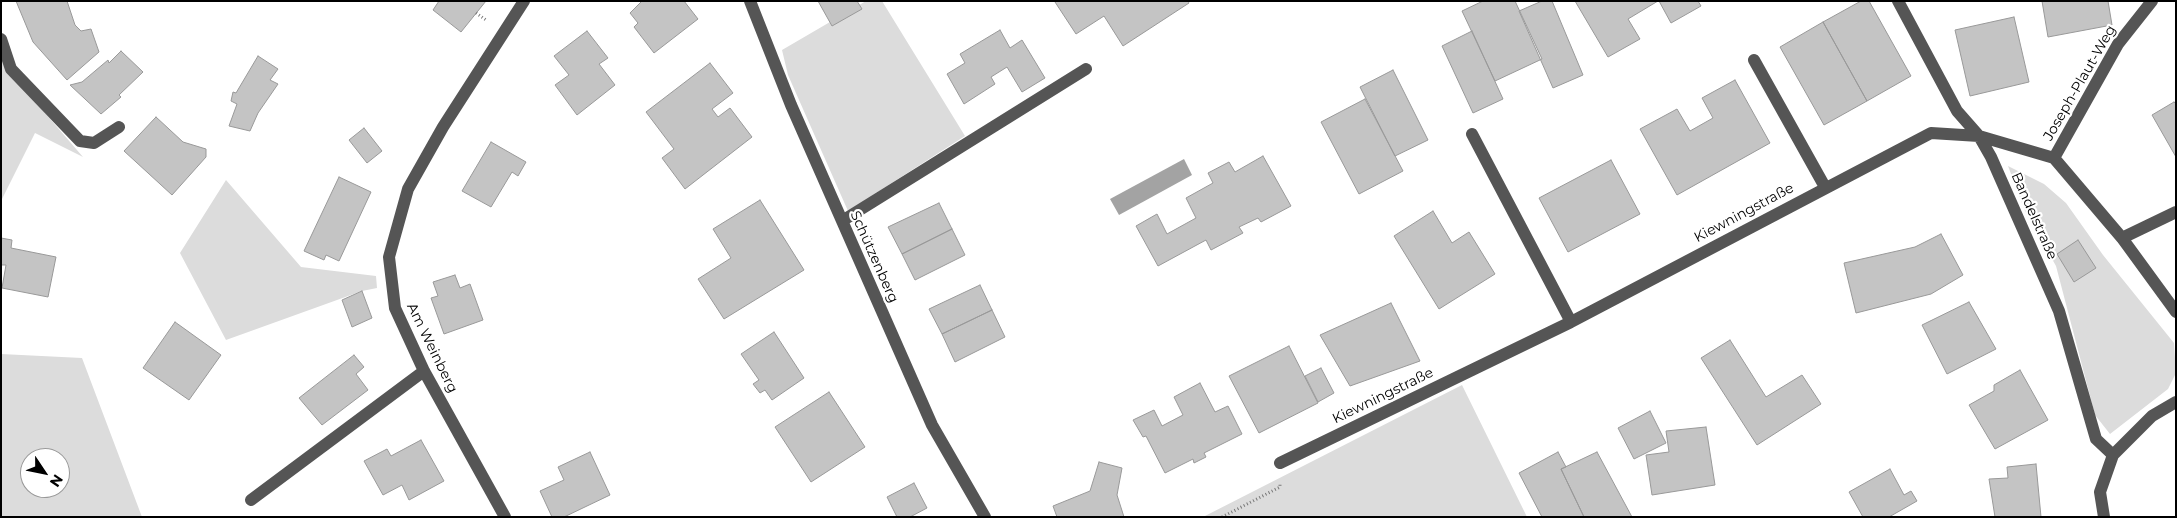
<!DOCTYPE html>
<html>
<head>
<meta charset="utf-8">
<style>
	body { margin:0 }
	#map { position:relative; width:2177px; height:518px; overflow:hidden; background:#fff; font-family:Montserrat,sans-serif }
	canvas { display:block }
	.frame { position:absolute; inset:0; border:2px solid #000; pointer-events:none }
	.north { position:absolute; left:20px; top:448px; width:50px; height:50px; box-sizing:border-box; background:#fff; border:1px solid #999; border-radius:50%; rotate:124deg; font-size:14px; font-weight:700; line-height:20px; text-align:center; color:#000 }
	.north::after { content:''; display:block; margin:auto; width:18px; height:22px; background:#000; clip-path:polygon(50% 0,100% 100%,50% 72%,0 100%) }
</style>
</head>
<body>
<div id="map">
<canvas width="2177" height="518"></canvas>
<div class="frame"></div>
<div class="north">N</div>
</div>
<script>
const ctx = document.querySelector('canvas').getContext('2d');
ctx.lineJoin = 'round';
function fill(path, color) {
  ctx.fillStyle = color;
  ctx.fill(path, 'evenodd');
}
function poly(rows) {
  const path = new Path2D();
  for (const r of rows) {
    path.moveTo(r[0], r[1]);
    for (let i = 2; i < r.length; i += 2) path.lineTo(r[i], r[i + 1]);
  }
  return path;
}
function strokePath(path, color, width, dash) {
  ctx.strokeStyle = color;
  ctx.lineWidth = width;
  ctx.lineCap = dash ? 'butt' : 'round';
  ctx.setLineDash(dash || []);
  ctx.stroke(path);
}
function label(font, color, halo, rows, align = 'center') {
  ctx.font = font + ' Montserrat,sans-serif';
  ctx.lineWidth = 4.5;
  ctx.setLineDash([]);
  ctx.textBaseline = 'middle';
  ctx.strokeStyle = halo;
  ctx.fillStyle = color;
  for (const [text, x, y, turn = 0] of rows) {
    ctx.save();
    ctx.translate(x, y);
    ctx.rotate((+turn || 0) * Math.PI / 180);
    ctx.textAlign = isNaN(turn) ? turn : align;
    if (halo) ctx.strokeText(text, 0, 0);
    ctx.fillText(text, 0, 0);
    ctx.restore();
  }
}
fill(poly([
	[866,1,882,1,965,136,848,211,788,75,782,50],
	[1,42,7,69,83,157,35,133,1,201],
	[2008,166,2044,184,2066,203,2103,255,2174,343,2176,373,2168,389,2110,434,2095,415,2056,266,2025,211],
	[226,180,301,267,376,276,377,288,362,291,226,340,180,253],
	[1,354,82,358,142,517,1,517],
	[30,458,60,458,60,488,30,488],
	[1462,385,1527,517,1203,517]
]), '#dcdcdc');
fill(poly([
	[1184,159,1192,175,1119,215,1110,199]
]), '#a3a3a3');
const building = poly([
	[16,1,67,1,75,25,81,31,91,29,99,52,67,80,33,42,16,1],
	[439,1,486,1,461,32,433,10,439,1],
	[642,1,684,1,698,19,654,53,634,27,638,23,630,13,642,1],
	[818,1,857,1,862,9,832,26,818,1],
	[1057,1,1188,1,1189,3,1123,46,1104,16,1076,34,1055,2,1057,1],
	[1483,1,1515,1,1542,59,1495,81,1462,11,1483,1],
	[1542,1,1552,1,1583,75,1553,88,1519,11,1542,1],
	[1575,1,1658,1,1628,19,1640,39,1608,57,1575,1],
	[1659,1,1698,1,1701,6,1671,23,1659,1],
	[1861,1,1869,1,1911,76,1867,101,1823,22,1861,1],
	[2042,1,2108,1,2112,25,2048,37,2042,1],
	[2014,17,2029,82,1970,96,1955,30,2014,17],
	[1823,22,1867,101,1824,125,1780,47,1823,22],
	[1000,30,1010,48,1022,40,1045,78,1022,92,1007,67,991,77,995,84,964,104,947,74,965,63,960,54,1000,30],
	[587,31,608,58,599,64,615,85,577,115,555,85,569,75,554,56,587,31],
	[1472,31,1503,99,1473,113,1442,46,1472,31],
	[121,51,143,72,119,95,121,97,101,114,70,85,82,82,108,60,109,63,121,51],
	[258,56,278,69,270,80,278,84,258,113,250,131,229,126,237,104,231,101,233,92,236,93,258,56],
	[710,63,733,93,712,109,718,117,730,108,752,137,685,189,662,158,674,149,646,112,710,63],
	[1393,70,1428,140,1395,156,1360,87,1393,70],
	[1735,80,1770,143,1677,195,1640,129,1677,109,1690,131,1713,118,1702,98,1735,80],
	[1365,99,1403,171,1359,194,1321,122,1365,99],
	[2174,102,2176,104,2176,157,2152,115,2174,102],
	[156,117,183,142,206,149,206,157,172,195,124,151,156,117],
	[364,128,382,151,367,163,349,140,364,128],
	[491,142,526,162,518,176,512,172,491,207,462,191,491,142],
	[1263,156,1291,206,1261,222,1258,218,1239,227,1243,233,1211,250,1206,240,1158,266,1136,226,1157,214,1167,234,1196,218,1186,198,1213,183,1208,173,1229,162,1235,172,1263,156],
	[1611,160,1640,214,1568,252,1539,198,1611,160],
	[339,177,371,192,339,261,326,255,324,260,304,251,339,177],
	[760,200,804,270,724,319,698,279,731,258,713,229,760,200],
	[939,203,952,229,902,254,888,227,939,203],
	[1433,211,1452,243,1469,232,1495,274,1439,309,1394,236,1433,211],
	[952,229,965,255,915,280,902,254,952,229],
	[1941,234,1963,275,1931,294,1856,313,1844,263,1915,247,1941,234],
	[1,238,12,240,11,248,56,257,48,297,2,288,6,265,1,265,1,238],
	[2078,240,2096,268,2074,282,2057,254,2078,240],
	[455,275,460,288,470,284,483,320,444,334,431,298,438,296,433,282,455,275],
	[980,285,992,310,942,334,929,309,980,285],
	[362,291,372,318,352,327,342,300,362,291],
	[1969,302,1996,349,1947,374,1922,325,1969,302],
	[1391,303,1420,361,1350,386,1320,335,1391,303],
	[992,310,1005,337,955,362,942,334,992,310],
	[175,322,221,355,189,400,143,368,175,322],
	[774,332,804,378,772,400,765,390,760,393,753,384,759,380,741,354,774,332],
	[1730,340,1766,397,1802,375,1821,404,1757,445,1701,358,1730,340],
	[1289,346,1318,403,1259,433,1229,376,1289,346],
	[354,355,364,367,356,374,368,390,322,425,299,398,354,355],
	[1321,368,1334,393,1318,402,1305,376,1321,368],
	[2020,370,2048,420,1995,449,1969,405,1994,391,1994,385,2020,370],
	[1200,383,1215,412,1228,406,1242,434,1204,453,1206,457,1194,463,1193,459,1165,473,1146,436,1143,437,1133,420,1154,410,1162,426,1183,415,1174,397,1200,383],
	[829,392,865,447,811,482,775,427,829,392],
	[1650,411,1666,443,1634,459,1618,428,1650,411],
	[1706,427,1715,485,1652,495,1646,455,1669,452,1666,431,1706,427],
	[421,440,444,481,409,500,402,485,383,495,364,461,387,449,391,456,421,440],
	[590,452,610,495,564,517,552,517,540,491,564,480,558,467,590,452],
	[1558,452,1566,467,1561,469,1584,517,1542,517,1519,473,1558,452],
	[1597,452,1632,517,1584,517,1561,469,1597,452],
	[1099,462,1122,468,1117,495,1124,517,1057,517,1053,506,1090,491,1099,462],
	[2036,464,2041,517,1995,517,1989,479,2008,478,2007,467,2036,464],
	[1890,469,1904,495,1911,491,1917,501,1889,517,1863,517,1849,492,1890,469],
	[914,483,927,508,910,517,897,517,887,497,914,483]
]);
fill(building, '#c4c4c4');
strokePath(building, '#999', 1);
strokePath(poly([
	[476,13,486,20],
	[1222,517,1280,487,1280,483]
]), '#777', 3, [1, 2.5]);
strokePath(poly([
	[750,1,791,105,932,425,985,517],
	[1898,1,1957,111,1979,136,1991,157,2059,311,2096,439,2113,455],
	[1,39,11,69,80,141,94,143,119,127],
	[1754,60,1825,187],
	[1472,134,1571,322],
	[2054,158,2118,44,2152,1],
	[842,221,1086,69],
	[2122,238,2176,212],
	[1280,463,1571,322,1931,133,1979,136,2054,158,2122,238,2176,312],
	[251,500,424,371],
	[505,517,424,371,395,308,389,257,408,189,443,127,524,1],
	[2104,517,2100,492,2113,455,2152,416,2176,402]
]), '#555', 12);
label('14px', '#000', '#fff', [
	["Joseph-Plaut-Weg",2080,83,-60],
	["Kiewningstraße",1744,213,-28],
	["Bandelstraße",2034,216,66],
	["Schützenberg",874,257,66],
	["Am Weinberg",432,348,64],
	["Kiewningstraße",1383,396,-26]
]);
</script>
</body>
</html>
